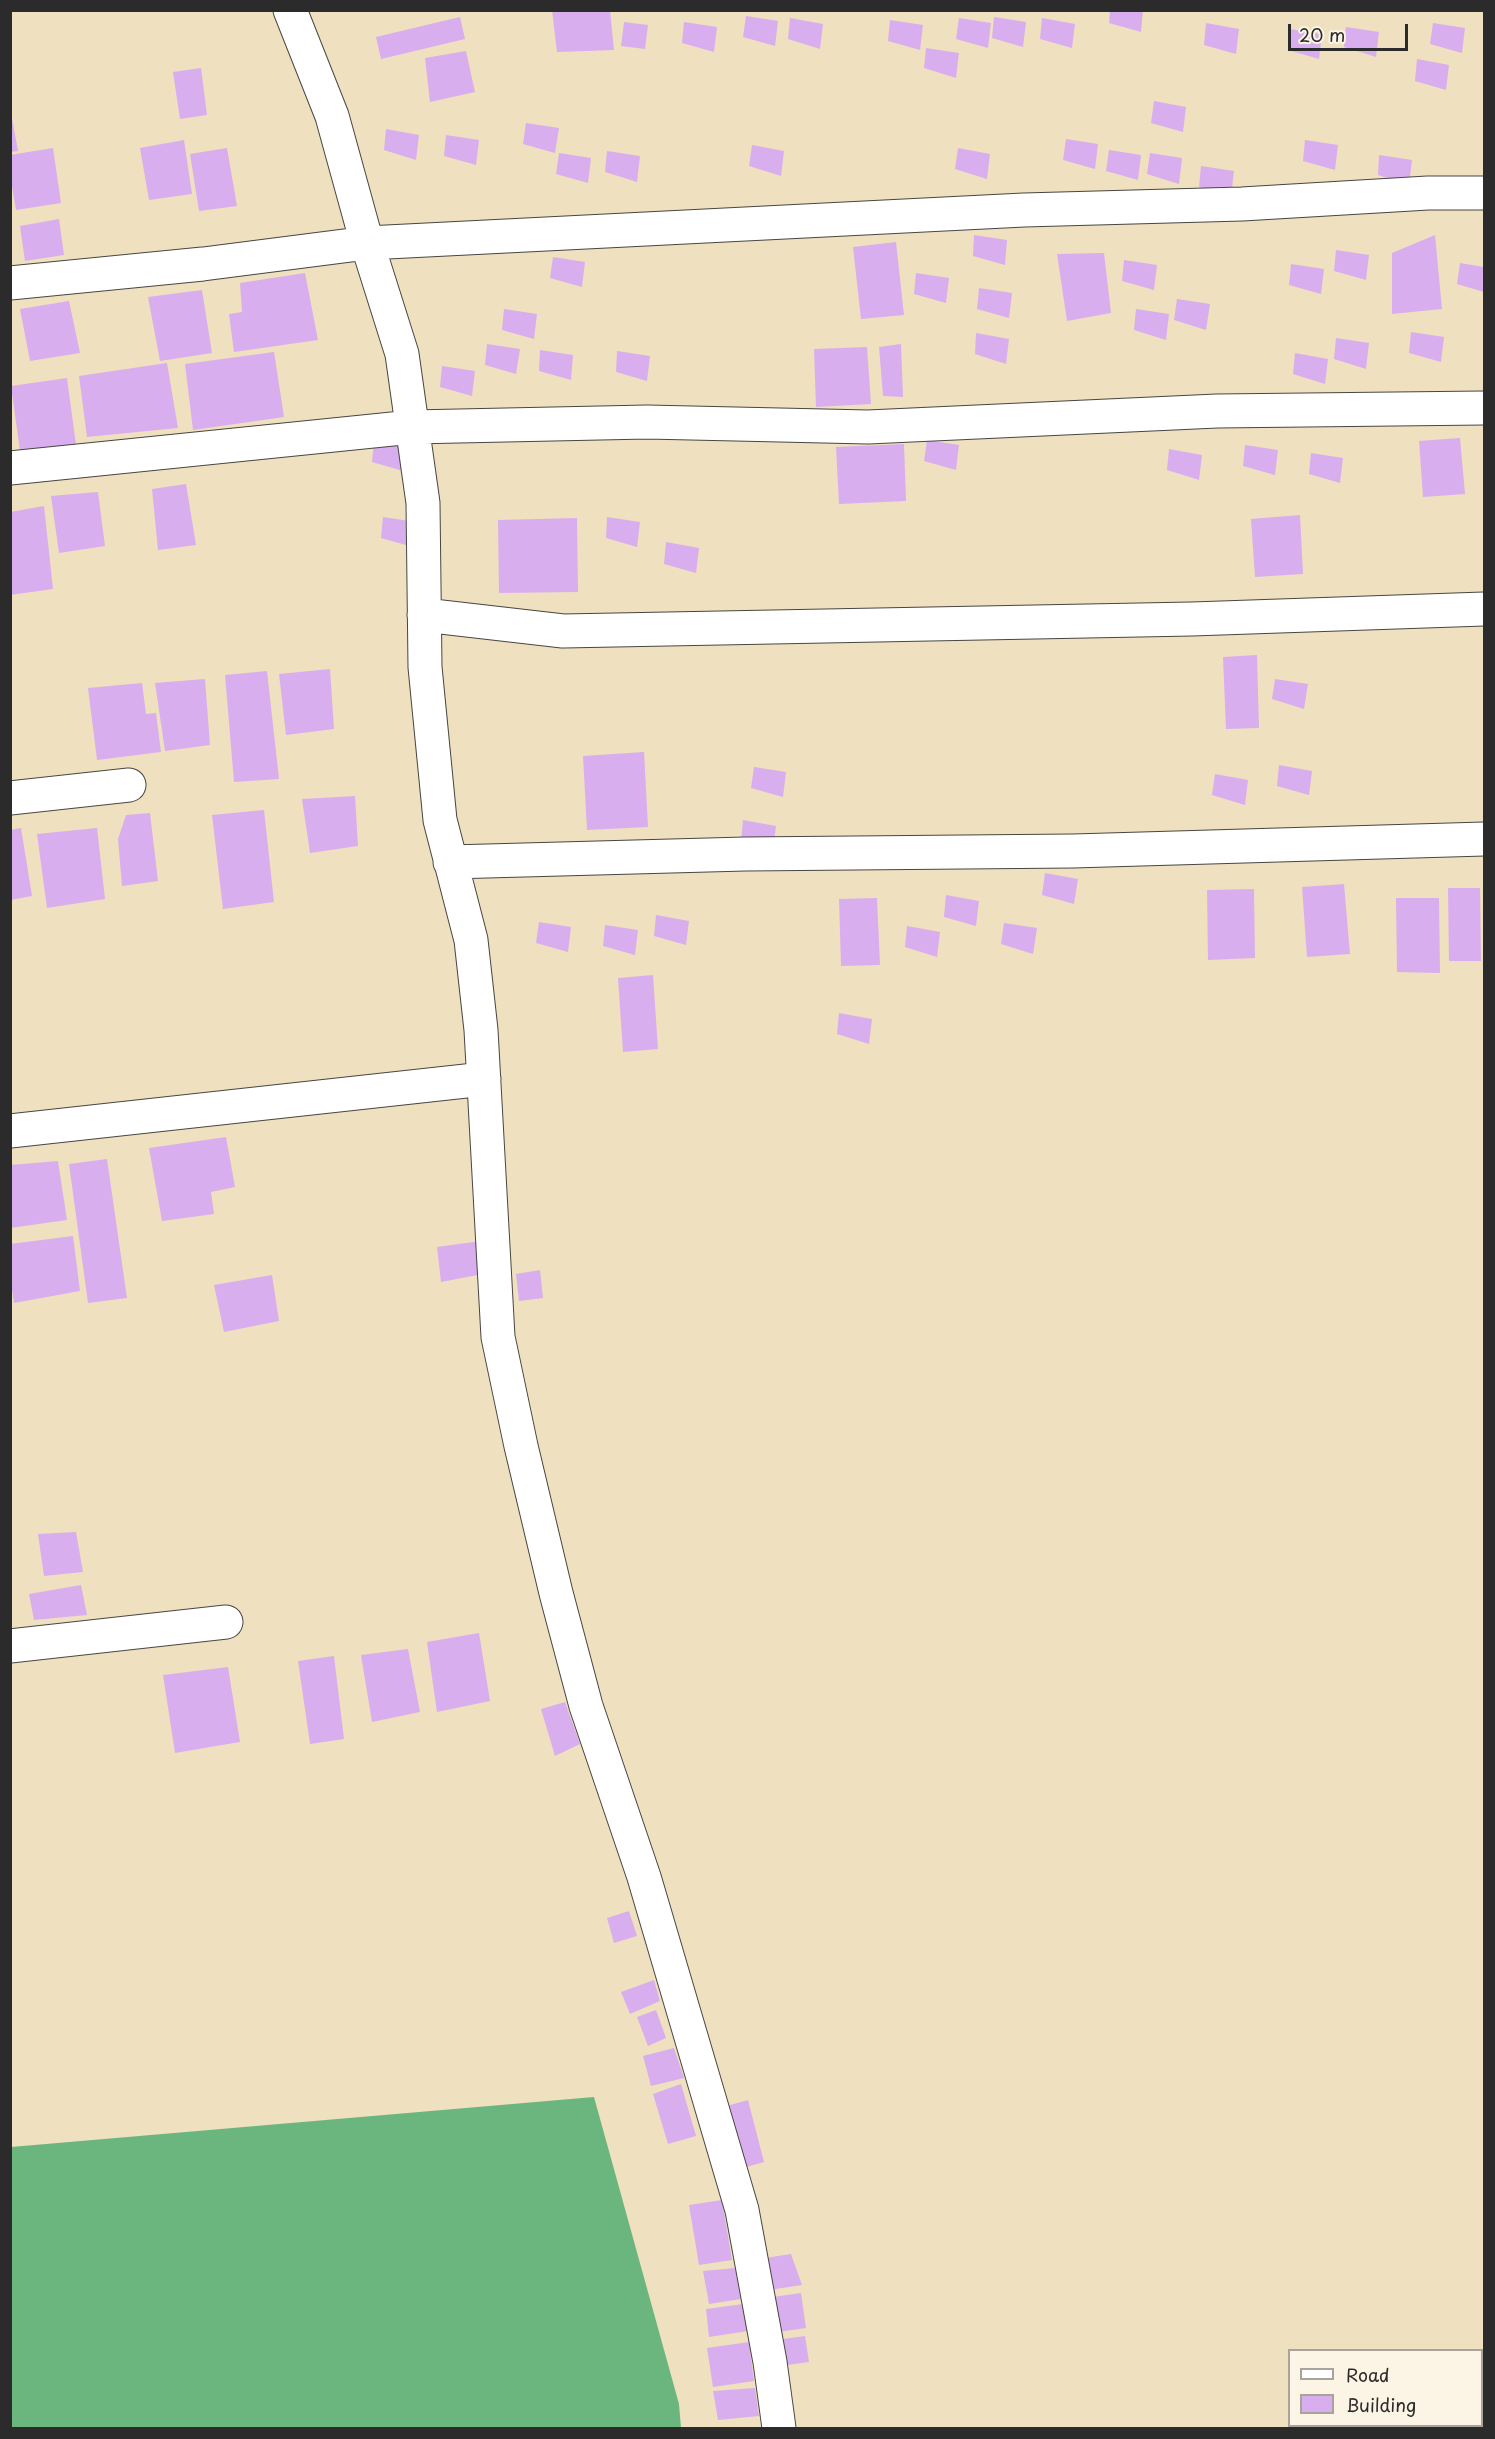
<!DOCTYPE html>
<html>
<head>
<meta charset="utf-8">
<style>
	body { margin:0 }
	#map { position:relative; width:1495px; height:2439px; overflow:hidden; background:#efe0bf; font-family:"Playpen Sans",sans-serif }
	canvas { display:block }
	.frame { position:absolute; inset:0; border:12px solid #2b2b2b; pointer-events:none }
	.legend { position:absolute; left:1288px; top:2349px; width:195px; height:78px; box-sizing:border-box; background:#fcf5e5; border:2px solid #a8a49b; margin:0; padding:8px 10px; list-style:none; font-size:18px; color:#2b2b2b }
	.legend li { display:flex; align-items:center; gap:12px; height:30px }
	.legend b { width:30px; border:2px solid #a8a49b }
	.scale { position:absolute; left:1288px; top:24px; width:120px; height:27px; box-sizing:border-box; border:3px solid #2b2b2b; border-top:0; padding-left:8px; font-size:18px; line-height:21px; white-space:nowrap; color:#2b2b2b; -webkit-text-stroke:4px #fcf5e5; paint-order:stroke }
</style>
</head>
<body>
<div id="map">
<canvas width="1495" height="2439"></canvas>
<div class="frame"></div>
<ul class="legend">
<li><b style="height:8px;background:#fff"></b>Road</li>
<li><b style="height:16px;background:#d9aeee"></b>Building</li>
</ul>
<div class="scale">20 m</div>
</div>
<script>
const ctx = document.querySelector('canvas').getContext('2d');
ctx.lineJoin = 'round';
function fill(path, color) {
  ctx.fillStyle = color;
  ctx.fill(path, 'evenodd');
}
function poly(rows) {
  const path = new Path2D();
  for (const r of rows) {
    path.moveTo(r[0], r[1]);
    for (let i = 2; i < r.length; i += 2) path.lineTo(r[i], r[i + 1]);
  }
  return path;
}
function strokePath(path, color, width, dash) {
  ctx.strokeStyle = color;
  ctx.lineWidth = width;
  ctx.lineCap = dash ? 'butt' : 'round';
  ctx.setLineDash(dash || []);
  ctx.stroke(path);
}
fill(poly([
	[594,2097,679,2404,681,2428,11,2428,11,2147]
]), '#6ab67e');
fill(poly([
	[552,10,610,10,614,50,557,52],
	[1110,10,1143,10,1141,32,1109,23],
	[746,16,778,21,775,46,743,37],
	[460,17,465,39,381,59,376,37],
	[994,17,1026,22,1023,47,992,38],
	[790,18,823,24,820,49,788,39],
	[959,18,991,23,988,48,956,39],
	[1042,18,1075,24,1072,48,1040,39],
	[890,20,923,25,920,50,888,41],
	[624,22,648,25,645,49,621,46],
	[684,22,717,27,714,52,682,43],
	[1206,23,1239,29,1236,54,1204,45],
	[1433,23,1465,28,1462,53,1430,44],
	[1346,27,1379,32,1376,57,1344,47],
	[1290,29,1322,34,1319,59,1288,50],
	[926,48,959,53,956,78,924,68],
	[466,51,475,92,430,102,425,58],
	[1417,59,1449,65,1446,90,1415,81],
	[201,68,207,115,180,119,173,72],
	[1154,101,1186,107,1183,132,1151,123],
	[10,107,18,151,10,152],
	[526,123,559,128,555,153,523,144],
	[386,129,419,135,416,160,384,150],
	[446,135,479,140,476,165,444,156],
	[1066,139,1098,144,1095,169,1063,160],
	[184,140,192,194,149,200,140,148],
	[1305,140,1338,145,1335,170,1303,161],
	[752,145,784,151,781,176,749,166],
	[53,148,61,203,16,210,10,175,10,155],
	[227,148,237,206,199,211,190,154],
	[958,148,990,154,987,179,955,169],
	[1109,150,1141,155,1138,180,1106,171],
	[607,151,640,156,637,182,605,172],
	[559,153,591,158,588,183,556,174],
	[1150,153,1182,158,1179,184,1147,174],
	[1379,155,1412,160,1409,185,1378,175],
	[1201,166,1234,171,1231,196,1199,187],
	[59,219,64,255,25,261,20,226],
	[974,235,1007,240,1005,265,973,256],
	[1435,235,1442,309,1392,314,1392,253],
	[896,242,904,315,861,319,853,247],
	[1336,250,1369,255,1366,280,1334,271],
	[1104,253,1111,313,1067,321,1057,254],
	[553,257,585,262,582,287,550,278],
	[1124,260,1157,265,1154,290,1122,281],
	[1460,263,1484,267,1484,292,1457,284],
	[1291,264,1324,269,1321,294,1289,285],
	[305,273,318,340,234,352,229,314,242,312,240,283],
	[916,273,949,278,946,303,914,294],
	[979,288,1012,293,1009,318,977,309],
	[202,290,212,353,160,361,148,297],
	[1177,299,1210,304,1206,330,1174,320],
	[69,301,80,353,30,361,20,309],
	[504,309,537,314,534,339,502,330],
	[1136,309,1169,314,1166,340,1134,330],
	[1411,332,1444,337,1441,362,1409,353],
	[976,333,1009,339,1006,364,975,354],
	[1336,338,1369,343,1366,369,1334,359],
	[487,344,520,349,516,374,485,365],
	[901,344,903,397,883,396,879,347],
	[867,347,871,404,816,407,814,349],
	[540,350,573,355,571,380,539,371],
	[617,351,650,356,647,381,616,372],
	[274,352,284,417,193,430,185,364],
	[1295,353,1328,359,1325,384,1293,374],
	[167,363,178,428,87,437,79,376],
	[442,366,475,371,472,396,440,387],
	[67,378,76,445,20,451,11,386],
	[1460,438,1465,494,1423,497,1419,441],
	[927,440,959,445,956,470,924,461],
	[374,441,406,446,403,471,372,462],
	[904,444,906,501,839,504,836,447],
	[1245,445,1278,450,1275,475,1243,466],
	[1169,449,1202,455,1199,480,1167,470],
	[1311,453,1343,458,1340,483,1309,474],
	[186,484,196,545,158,550,152,489],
	[98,492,105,546,59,553,51,496],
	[44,506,53,589,10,595,10,512],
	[1300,515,1303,574,1255,577,1251,519],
	[383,517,416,522,413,547,381,538],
	[607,517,640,522,637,547,606,538],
	[577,518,578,592,499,593,498,520],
	[666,542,699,548,696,573,664,564],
	[1257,655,1259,728,1226,729,1223,657],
	[330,669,334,729,286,735,279,674],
	[267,671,279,779,234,782,225,675],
	[205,679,210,745,165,751,155,683],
	[1275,679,1308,684,1304,709,1272,699],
	[142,683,146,714,156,713,161,752,97,760,88,688],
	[644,752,648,827,587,830,583,756],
	[1279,765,1312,771,1309,795,1277,786],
	[754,767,786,772,783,797,751,788],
	[1215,774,1248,780,1245,805,1212,795],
	[355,796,358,846,310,853,302,799],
	[264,810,274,902,223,909,212,815],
	[150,813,158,881,122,886,118,839,126,815],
	[743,820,776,826,773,851,741,842],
	[21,828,32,896,10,900,10,830],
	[97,828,105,899,47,908,37,834],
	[1045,873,1078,879,1074,904,1042,895],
	[1344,884,1350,954,1307,957,1302,887],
	[1448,888,1480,888,1481,961,1449,961],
	[1254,889,1255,958,1208,960,1207,890],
	[946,895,979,901,976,926,944,917],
	[877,898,880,965,841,966,839,899],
	[1396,898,1439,898,1440,973,1397,972],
	[656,915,689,921,686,945,654,936],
	[539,922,571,927,568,952,536,943],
	[1004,923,1037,928,1033,954,1001,944],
	[605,925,638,930,635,955,603,946],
	[907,926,940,932,937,957,905,947],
	[653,975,658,1049,623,1052,618,978],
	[839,1013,872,1019,869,1044,837,1034],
	[226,1137,235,1187,211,1192,214,1214,162,1221,149,1148],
	[107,1159,127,1298,88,1303,69,1164],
	[58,1161,67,1220,10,1228,10,1165],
	[73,1236,80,1291,14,1303,10,1278,10,1244],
	[481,1241,483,1274,441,1282,437,1247],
	[540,1270,543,1298,519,1301,516,1274],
	[272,1275,279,1321,224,1332,214,1285],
	[76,1532,83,1572,44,1576,38,1534],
	[81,1585,87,1615,34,1620,29,1594],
	[479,1633,490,1701,437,1712,427,1642],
	[408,1649,420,1712,372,1722,361,1655],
	[334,1656,344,1739,310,1744,298,1661],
	[228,1667,240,1742,175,1753,163,1675],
	[565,1702,580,1744,555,1756,541,1709],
	[629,1911,637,1936,614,1943,607,1918],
	[654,1980,660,2001,630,2014,621,1992],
	[656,2010,666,2038,648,2046,637,2017],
	[674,2048,684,2078,651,2086,643,2056],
	[681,2084,696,2136,668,2144,653,2094],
	[748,2100,764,2162,739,2169,723,2107],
	[722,2200,732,2260,699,2265,689,2205],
	[791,2254,802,2285,769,2290,765,2258],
	[735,2268,741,2299,709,2304,703,2271],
	[801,2293,806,2328,771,2333,766,2298],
	[743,2304,748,2331,709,2337,706,2309],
	[805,2336,809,2362,780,2366,776,2340],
	[749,2342,754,2381,713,2387,707,2348],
	[755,2388,759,2416,718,2420,713,2391]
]), '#d9aeee');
const minor = poly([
	[290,10,332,116,367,243,402,354,423,503,425,667,440,820,471,940,481,1030,498,1337,521,1446,556,1593,586,1706,644,1877,742,2210,770,2362,779,2428],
	[10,283,203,264,367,243,1024,210,1242,204,1428,193,1484,193],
	[10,468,412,427,647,422,868,427,1217,411,1484,408],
	[424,615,563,631,1192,619,1484,609],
	[10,798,129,785],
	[450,862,745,854,1073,851,1484,839],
	[10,1131,484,1079],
	[10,1646,226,1622]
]);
strokePath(minor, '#484641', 35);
strokePath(minor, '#fff', 33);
</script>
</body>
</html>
